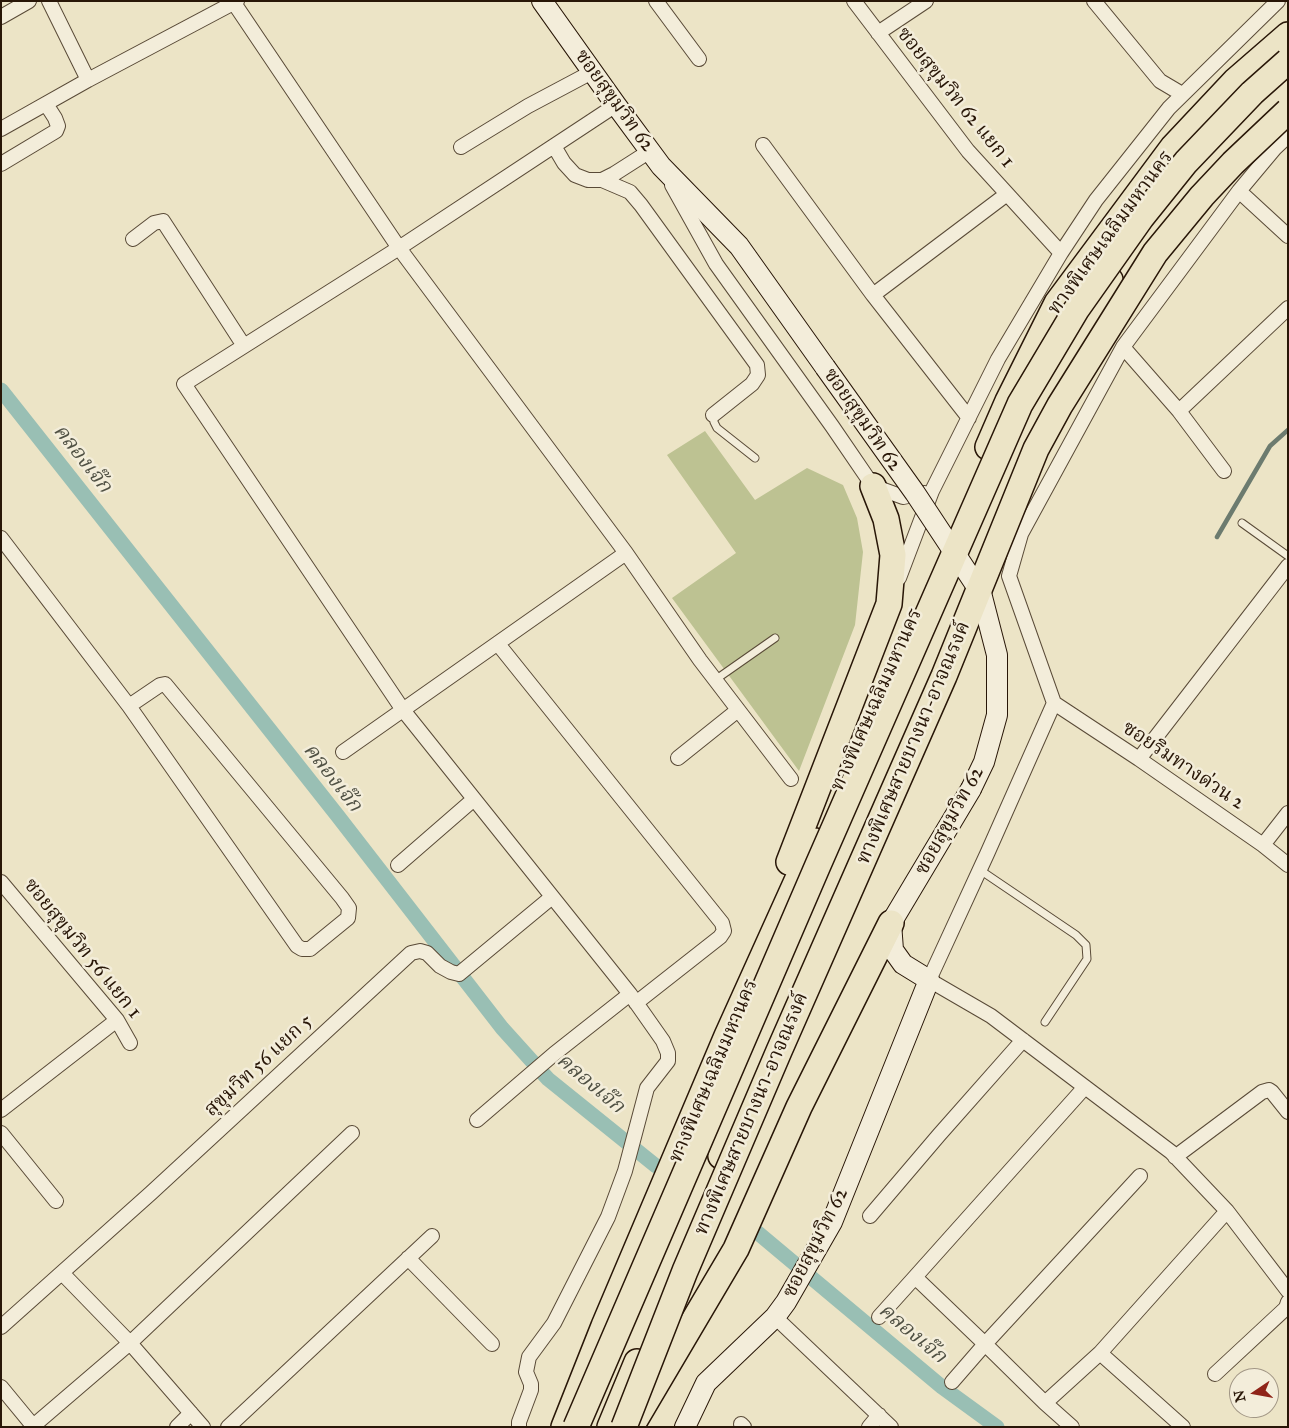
<!DOCTYPE html>
<html>
<head>
<meta charset="utf-8">
<style>
	body { margin:0 }
	#map { position:relative; width:1289px; height:1428px; overflow:hidden; background:#ece4c6; font-family:"IM FELL Great Primer",serif }
	canvas { display:block }
	.frame { position:absolute; inset:0; border:2px solid #281607; pointer-events:none }
	.north { position:absolute; left:1229px; top:1368px; width:50px; height:50px; box-sizing:border-box; background:#f3edda; border:1px solid #a29786; border-radius:50%; rotate:258deg; font-size:14px; font-weight:700; line-height:20px; text-align:center; color:#281607 }
	.north::after { content:''; display:block; margin:auto; width:18px; height:22px; background:#8f2418; clip-path:polygon(50% 0,100% 100%,50% 72%,0 100%) }
</style>
</head>
<body>
<div id="map">
<canvas width="1289" height="1428"></canvas>
<div class="frame"></div>
<div class="north">N</div>
</div>
<script>
const ctx = document.querySelector('canvas').getContext('2d');
ctx.lineJoin = 'round';
function fill(path, color) {
  ctx.fillStyle = color;
  ctx.fill(path, 'evenodd');
}
function poly(rows) {
  const path = new Path2D();
  for (const r of rows) {
    path.moveTo(r[0], r[1]);
    for (let i = 2; i < r.length; i += 2) path.lineTo(r[i], r[i + 1]);
  }
  return path;
}
function strokePath(path, color, width, dash) {
  ctx.strokeStyle = color;
  ctx.lineWidth = width;
  ctx.lineCap = dash ? 'butt' : 'round';
  ctx.setLineDash(dash || []);
  ctx.stroke(path);
}
function label(font, color, halo, rows, align = 'center') {
  ctx.font = font + ' "IM FELL Great Primer","Noto Serif Thai",serif';
  ctx.lineWidth = 5;
  ctx.setLineDash([]);
  ctx.textBaseline = 'middle';
  ctx.strokeStyle = halo;
  ctx.fillStyle = color;
  for (const [text, x, y, turn = 0] of rows) {
    ctx.save();
    ctx.translate(x, y);
    ctx.rotate((+turn || 0) * Math.PI / 180);
    ctx.textAlign = isNaN(turn) ? turn : align;
    if (halo) ctx.strokeText(text, 0, 0);
    ctx.fillText(text, 0, 0);
    ctx.restore();
  }
}
fill(poly([
	[705,431,755,500,807,468,843,485,857,518,863,552,855,625,799,771,672,598,736,553,667,455]
]), '#bdc292');
strokePath(poly([
	[1217,537,1270,446,1288,430]
]), '#6c7b6f', 4.5);
strokePath(poly([
	[1,390,337,815,502,1028,548,1079,656,1166],
	[758,1233,942,1387,997,1427]
]), '#99bfb4', 15);
const lane = poly([
	[713,415,714,422,717,428,755,458],
	[1242,523,1288,556],
	[715,680,775,638],
	[980,870,1076,935,1086,945,1087,959,1045,1022]
]);
const street = poly([
	[49,1,88,80],
	[656,1,699,59],
	[854,1,968,151,1061,253],
	[1094,1,1160,81,1182,94],
	[234,3,399,248,626,553,700,660,791,779],
	[1,17,29,1],
	[878,33,926,1],
	[1,129,88,80,237,1],
	[1288,136,1275,148,1239,191,1123,347,1021,534,1009,576,1054,703,987,854,929,980,991,1016,1171,1152,1227,1211,1288,1291],
	[763,145,873,295,969,418],
	[554,146,564,163,575,175,588,180,602,180,614,174,650,151],
	[461,147,528,106,592,72],
	[1,164,56,131,58,126,55,118,46,104],
	[602,180,630,192,641,205,757,365,758,375,752,384,713,415],
	[672,185,716,264,832,426,873,486,903,497,924,493],
	[1239,191,1288,236],
	[133,239,154,223,163,221,244,346],
	[873,295,1007,194],
	[1123,347,1179,411,1224,471],
	[1179,411,1288,308],
	[1,538,129,706,297,946,302,949,310,949,348,918,349,908,342,898,165,684,160,685,129,706],
	[899,578,932,491,998,359,1061,253,1096,200,1169,108,1278,1],
	[498,644,722,923,724,931,720,937,636,1003],
	[1054,703,1139,759,1263,845,1288,865],
	[343,752,626,553],
	[678,758,738,710],
	[1139,759,1288,566],
	[1263,845,1288,813],
	[398,865,474,799],
	[1,882,117,1020,130,1043],
	[1,1110,117,1020],
	[477,1120,554,1054,630,994],
	[1,1133,56,1201],
	[1175,1157,1262,1092,1269,1090,1272,1092,1288,1112],
	[1140,1176,985,1344,1045,1403,1100,1353,1183,1427],
	[870,1216,939,1135,1023,1040],
	[408,1258,492,1344],
	[62,1273,130,1343,203,1427],
	[775,1317,891,1427],
	[879,1317,915,1277],
	[1,1327,151,1193,411,953,420,951,427,953,440,966,451,972,459,974,552,897],
	[1100,1353,1227,1211],
	[1215,1374,1286,1308,1288,1302],
	[952,1382,985,1344,915,1277,1085,1087],
	[1,1387,34,1427],
	[1045,1403,1072,1427],
	[741,1424,744,1427],
	[32,1427,130,1343,352,1133],
	[177,1427,191,1413],
	[228,1427,432,1236],
	[519,1427,519,1422,531,1390,531,1384,526,1372,529,1357,554,1323,608,1217,625,1171,647,1088,668,1061,668,1053,663,1041,630,994,403,710,184,384,399,248,616,105],
	[869,1427,879,1415]
]);
const secondary = poly([
	[542,1,616,105,661,166,739,246,825,367],
	[685,1427,706,1383,775,1317,786,1302,832,1222,929,980,903,964,893,950,891,923,971,789]
]);
const highway = poly([
	[988,447,1008,401,1057,303,1173,147,1235,81,1288,35],
	[789,862,889,604,893,555,886,519,873,486],
	[721,1156,802,959,897,737,1038,401,1110,280],
	[632,1425,736,1249,799,1107,891,923],
	[564,1427,604,1326,727,1036,815,841],
	[610,1427,637,1362]
]);
strokePath(lane, '#594a37', 9);
strokePath(street, '#594a37', 16);
strokePath(secondary, '#281607', 22);
strokePath(highway, '#281607', 28);
strokePath(lane, '#f3edda', 7);
strokePath(street, '#f3edda', 14);
strokePath(secondary, '#f3edda', 20);
strokePath(highway, '#ece4c6', 25);
const secondaryBridge = poly([
	[825,367,915,493,981,593,997,655,997,715,984,762,971,789]
]);
const highwayBridge = poly([
	[576,1427,818,865,1020,404,1076,310,1141,218,1186,162,1252,93,1288,61],
	[624,1427,685,1271,779,1051,944,676,1036,449,1060,405,1155,253,1202,196,1233,163,1288,111]
]);
strokePath(secondaryBridge, '#281607', 22, []);
strokePath(highwayBridge, '#281607', 28, []);
strokePath(secondaryBridge, '#f3edda', 20);
strokePath(highwayBridge, '#ece4c6', 25);
label('20px', '#281607', '#f3edda', [
	["ซอยสุขุมวิท 62 แยก 1",955,98,51],
	["ซอยสุขุมวิท 62",614,101,54],
	["ทางพิเศษเฉลิมมหานคร",1111,233,-54],
	["ซอยสุขุมวิท 62",862,420,55],
	["ทางพิเศษเฉลิมมหานคร",877,700,-66],
	["ทางพิเศษสายบางนา-อาจณรงค์",914,743,-67],
	["ซอยริมทางด่วน 2",1183,766,34],
	["ซอยสุขุมวิท 62",950,821,-61],
	["ซอยสุขุมวิท 56 แยก 1",82,949,51],
	["สุขุมวิท 56 แยก 5",259,1066,-43],
	["ทางพิเศษเฉลิมมหานคร",714,1071,-67],
	["ทางพิเศษสายบางนา-อาจณรงค์",752,1114,-67],
	["ซอยสุขุมวิท 62",816,1243,-63]
]);
label('italic 21px', '#505144', '#f3edda', [
	["คลองเจ๊ก",82,459,52],
	["คลองเจ๊ก",332,778,52],
	["คลองเจ๊ก",590,1084,40],
	["คลองเจ๊ก",912,1334,40]
]);
</script>
</body>
</html>
